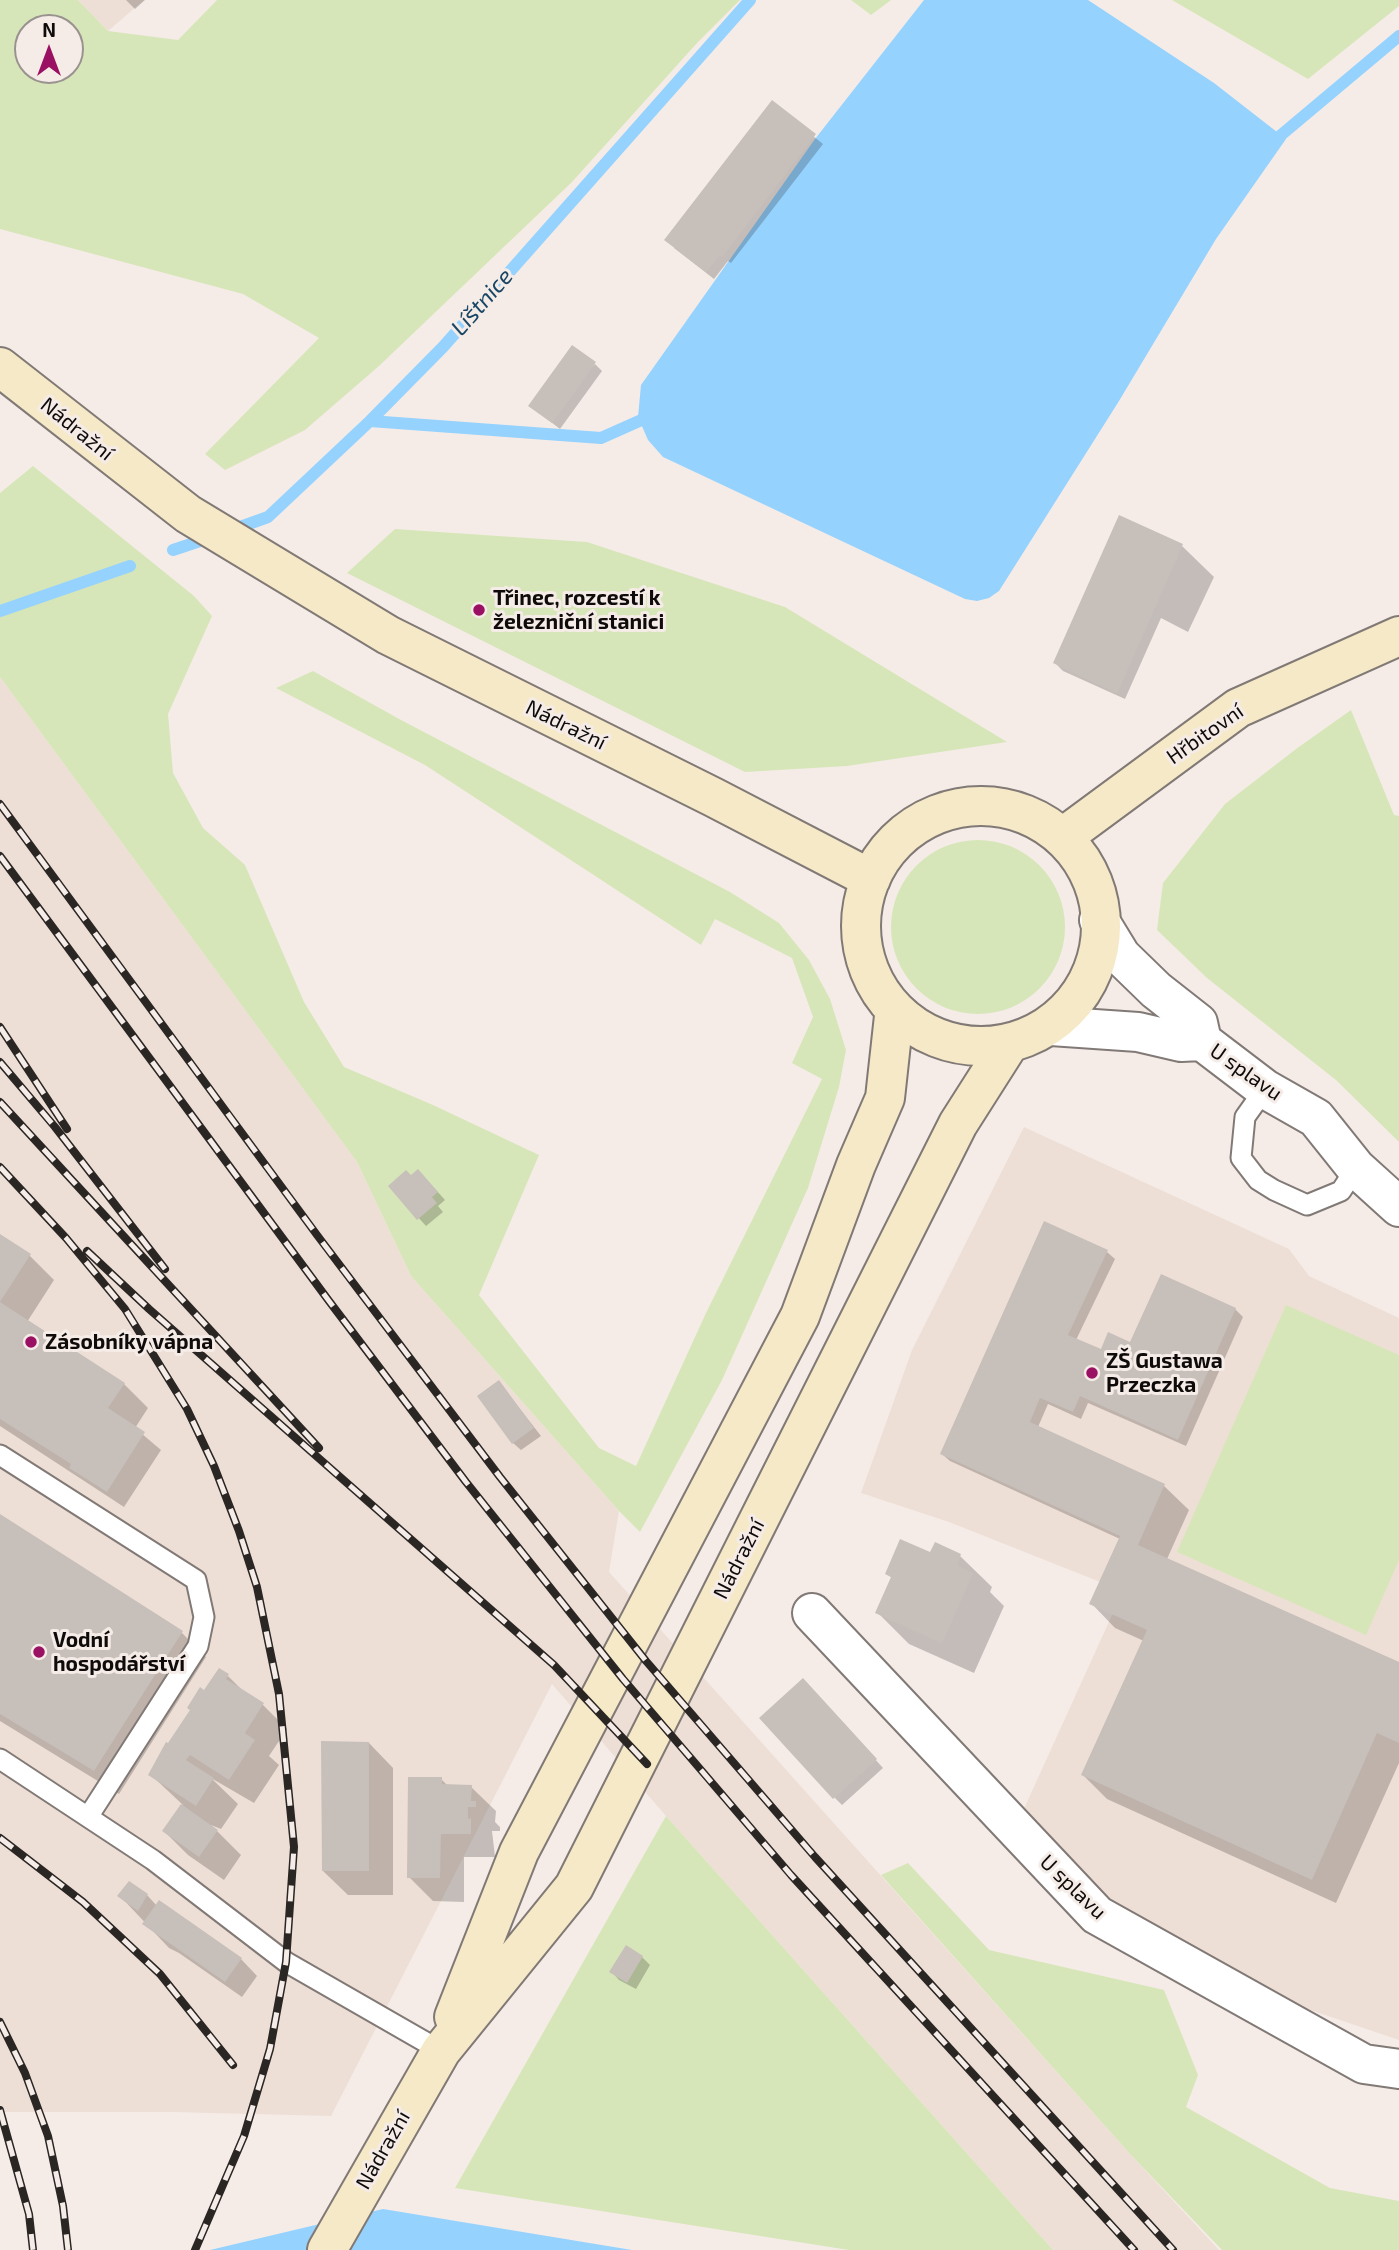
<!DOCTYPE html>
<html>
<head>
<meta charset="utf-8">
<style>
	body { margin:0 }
	#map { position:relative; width:1399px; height:2250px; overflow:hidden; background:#f5ece8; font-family:"Exo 2",sans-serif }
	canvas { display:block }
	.north { position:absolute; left:14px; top:14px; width:70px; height:70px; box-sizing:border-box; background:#f5ece8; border:2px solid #99928f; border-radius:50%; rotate:0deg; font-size:19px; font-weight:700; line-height:28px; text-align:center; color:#0e0b0a }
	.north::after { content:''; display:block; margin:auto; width:24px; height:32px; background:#9a1062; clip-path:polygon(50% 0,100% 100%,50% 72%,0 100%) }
</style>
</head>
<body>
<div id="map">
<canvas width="1399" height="2250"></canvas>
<div class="north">N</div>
</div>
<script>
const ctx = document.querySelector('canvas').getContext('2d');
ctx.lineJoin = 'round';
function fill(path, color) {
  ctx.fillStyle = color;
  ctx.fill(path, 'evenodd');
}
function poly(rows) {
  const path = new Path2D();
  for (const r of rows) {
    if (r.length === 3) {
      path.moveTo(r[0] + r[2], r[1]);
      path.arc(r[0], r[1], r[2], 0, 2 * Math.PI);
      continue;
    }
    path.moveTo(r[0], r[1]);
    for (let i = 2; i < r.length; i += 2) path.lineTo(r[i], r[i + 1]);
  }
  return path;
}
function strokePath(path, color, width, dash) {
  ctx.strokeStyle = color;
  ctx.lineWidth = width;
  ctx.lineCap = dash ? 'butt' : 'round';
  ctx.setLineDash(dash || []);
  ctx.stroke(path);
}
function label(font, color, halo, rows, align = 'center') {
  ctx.font = font + ' "Exo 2",sans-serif';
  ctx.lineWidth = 6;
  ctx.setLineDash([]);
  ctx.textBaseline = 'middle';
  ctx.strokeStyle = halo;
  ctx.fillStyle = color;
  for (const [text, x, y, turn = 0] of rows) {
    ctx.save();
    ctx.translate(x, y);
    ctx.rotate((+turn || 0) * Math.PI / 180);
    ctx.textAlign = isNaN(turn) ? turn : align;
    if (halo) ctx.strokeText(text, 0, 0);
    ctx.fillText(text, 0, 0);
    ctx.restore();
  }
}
fill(poly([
	[78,0,144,0,108,31],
	[0,677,357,1162,411,1276,619,1511,609,1572,1130,2154,1219,2250,1053,2250,666,1816,552,1684,331,2116,173,2112,0,2112],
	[1024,1127,1289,1249,1309,1276,1399,1318,1399,2040,1257,1992,1108,1908,1022,1813,1123,1591,949,1522,861,1493,912,1350]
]), '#eedfd6');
fill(poly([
	[0,0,78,0,108,31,178,40,217,0,740,0,697,43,572,182,379,366,305,430,225,470,205,454,319,338,243,294,0,229],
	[28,28,70,28,70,70,28,70],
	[851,0,891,0,871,15],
	[1172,0,1399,0,1399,6,1308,79],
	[33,466,194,596,212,616,168,714,173,773,203,828,245,865,304,1002,344,1067,433,1105,539,1155,479,1295,599,1448,636,1466,706,1313,822,1079,792,1063,813,1017,792,958,715,919,701,945,425,765,276,688,313,671,401,720,730,892,779,923,809,960,830,999,846,1050,839,1087,808,1188,722,1380,640,1532,619,1511,411,1276,357,1162,0,677,0,493],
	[395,529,587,542,785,607,1007,742,847,766,745,772,347,573],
	[1351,710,1394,815,1399,816,1399,1142,1336,1080,1207,978,1157,930,1163,883,1225,804,1296,749],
	[978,927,87],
	[1286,1305,1399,1355,1399,1560,1366,1635,1177,1552],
	[666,1816,1053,2250,849,2250,455,2188],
	[908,1863,989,1950,1164,1990,1198,2075,1186,2107,1330,2188,1399,2201,1399,2250,1222,2250,1130,2154,881,1875]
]), '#d7e6b9');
fill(poly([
	[924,0,1088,0,1214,83,1286,139,1216,239,1119,401,999,591,989,598,977,601,965,599,663,457,648,440,638,417,641,385,815,139],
	[383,2209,632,2250,210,2250]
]), '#96d2fe');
fill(poly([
	[126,0,145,0,135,9],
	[772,103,823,144,731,263,728,261,714,279,674,248],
	[595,364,602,371,560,429,530,406],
	[1120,518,1182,546,1214,577,1188,632,1161,618,1125,699,1063,671,1055,663],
	[411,1177,426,1179,445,1200,438,1206,443,1212,426,1226,390,1186],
	[0,1237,30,1256,54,1280,27,1322,124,1384,148,1408,135,1428,161,1450,124,1507,0,1426],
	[1107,1252,1115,1259,1076,1340,1102,1351,1131,1344,1235,1309,1243,1317,1186,1446,1088,1403,1081,1419,1048,1404,1038,1427,1164,1486,1189,1510,1167,1559,1399,1664,1399,1763,1336,1903,1107,1799,1083,1775,1144,1641,1115,1628,1091,1603,1120,1539,950,1461,942,1454],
	[499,1382,541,1436,521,1450,513,1443],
	[0,1516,182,1633,206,1657,119,1794,0,1721],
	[936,1544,960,1556,992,1587,990,1592,1004,1606,974,1673,909,1644,877,1612,892,1578,887,1574,931,1554],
	[228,1676,245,1693,263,1705,287,1729,269,1756,279,1765,254,1803,211,1778,238,1804,221,1829,211,1825,241,1855,224,1880,188,1855,164,1831,183,1805,150,1774,205,1693],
	[811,1688,883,1768,842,1805,834,1797],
	[369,1743,393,1768,393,1895,348,1895,323,1871],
	[441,1779,448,1786,471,1787,496,1811,495,1822,500,1827,500,1831,492,1831,495,1857,464,1857,464,1902,433,1901,409,1877],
	[147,1895,157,1906,241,1959,257,1976,242,1997,179,1953,169,1948,120,1896],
	[642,1957,650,1965,636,1989,619,1980,612,1972]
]), '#0003');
strokePath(poly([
	[1268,146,1399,36],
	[370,421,601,438,655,414],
	[229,531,268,517,370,421,443,347,750,0],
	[173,550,212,537],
	[0,611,130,566]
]), '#96d2fe', 12);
fill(poly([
	[772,100,816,134,722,257,720,255,706,272,664,240],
	[572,345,596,362,552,423,528,406],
	[1119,515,1183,544,1117,693,1053,663],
	[418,1169,438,1192,432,1197,437,1203,417,1220,388,1186,406,1170,411,1175],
	[1044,1221,1108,1250,1068,1335,1101,1349,1108,1332,1130,1342,1161,1274,1236,1308,1178,1440,1080,1396,1073,1412,1040,1398,1030,1422,1165,1484,1138,1545,1399,1662,1399,1743,1377,1733,1312,1880,1081,1775,1147,1630,1089,1604,1120,1536,940,1454],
	[0,1234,31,1254,0,1302,125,1383,108,1408,145,1432,107,1492,69,1468,71,1464,0,1419],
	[499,1380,534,1428,512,1444,477,1396],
	[0,1514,183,1631,94,1771,0,1714],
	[900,1539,930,1552,935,1542,961,1554,957,1565,973,1573,942,1643,875,1613,891,1577,885,1574],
	[219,1668,229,1674,226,1679,264,1703,245,1733,255,1740,229,1780,190,1755,186,1760,214,1778,196,1806,148,1775,166,1742,168,1743,190,1710,187,1708,200,1687,204,1690],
	[803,1678,877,1759,833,1799,759,1718],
	[321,1741,369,1742,369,1871,322,1871],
	[408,1777,442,1777,442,1784,472,1785,471,1801,476,1801,476,1807,468,1807,468,1819,471,1818,471,1834,441,1834,440,1878,407,1878],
	[181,1804,218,1830,199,1857,162,1831],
	[129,1881,148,1894,138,1911,117,1896],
	[159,1900,242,1958,225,1982,142,1924],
	[626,1945,643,1956,627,1983,609,1972]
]), '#c7bfba');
const lane = poly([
	[1265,1089,1245,1117,1241,1158,1258,1180,1274,1190,1307,1205,1341,1191,1356,1168],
	[0,1455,196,1580,204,1617,198,1646,88,1817],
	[0,1759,153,1860,286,1962,441,2051]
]);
const street = poly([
	[1099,920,1121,956,1156,990,1198,1023,1202,1041],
	[1051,1026,1138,1032,1181,1042,1202,1041,1265,1089,1316,1118,1356,1168,1399,1207],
	[812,1613,1097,1915,1364,2064,1399,2069]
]);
const secondary = poly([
	[0,367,188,514,388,635,713,797,871,879],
	[981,926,120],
	[1063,837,1238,708,1399,636],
	[454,2017,519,1852,800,1316,856,1165,885,1098,894,1016],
	[327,2250,441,2051,574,1887,958,1124,1007,1047]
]);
strokePath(lane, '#817975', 23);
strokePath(street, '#817975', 42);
strokePath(secondary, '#817975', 42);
strokePath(lane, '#fff', 19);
strokePath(street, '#fff', 38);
strokePath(secondary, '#f6e9c7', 38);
const rail = poly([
	[0,804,317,1235,500,1477,646,1661,815,1857,1173,2250],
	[0,856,329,1301,466,1482,623,1679,791,1875,1134,2250],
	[0,1027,67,1129],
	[0,1062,55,1127,165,1269],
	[0,1102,319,1448],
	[0,1167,66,1238,125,1309,187,1409,214,1466,239,1531,257,1587,279,1694,294,1847,286,1962,270,2049,244,2136,195,2250],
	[87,1251,149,1309,554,1665,647,1764],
	[0,1838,83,1902,160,1974,233,2065],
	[0,2022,25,2073,48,2136,63,2206,68,2250],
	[0,2110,29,2214,33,2250]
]);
strokePath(rail, '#2a2624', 8);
strokePath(rail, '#f5ece8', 5, [16]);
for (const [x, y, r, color] of [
	[479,610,7,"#9a1062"],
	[31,1342,7,"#9a1062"],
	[1092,1373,7,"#9a1062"],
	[39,1652,7,"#9a1062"]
]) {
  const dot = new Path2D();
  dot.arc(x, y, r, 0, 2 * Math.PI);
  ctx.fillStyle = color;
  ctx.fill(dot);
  strokePath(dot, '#f5ece8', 2.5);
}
label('21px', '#0e0b0a', '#f5ece8', [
	["Nádražní",77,429,39],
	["Nádražní",566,725,26],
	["Hřbitovní",1205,734,-35],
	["U splavu",1246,1072,35],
	["Nádražní",739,1559,-63],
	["U splavu",1073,1887,44],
	["Nádražní",383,2150,-60]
]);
label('bold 21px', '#0e0b0a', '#f5ece8', [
	["Třinec, rozcestí k",493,598],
	["železniční stanici",493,622],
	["Zásobníky vápna",45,1342],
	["ZŠ Gustawa",1106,1361],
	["Przeczka",1106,1385],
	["Vodní",53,1640],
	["hospodářství",53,1664]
], 'left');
label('italic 23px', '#194664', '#f5ece8', [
	["Líštnice",482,302,-49]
]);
</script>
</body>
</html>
